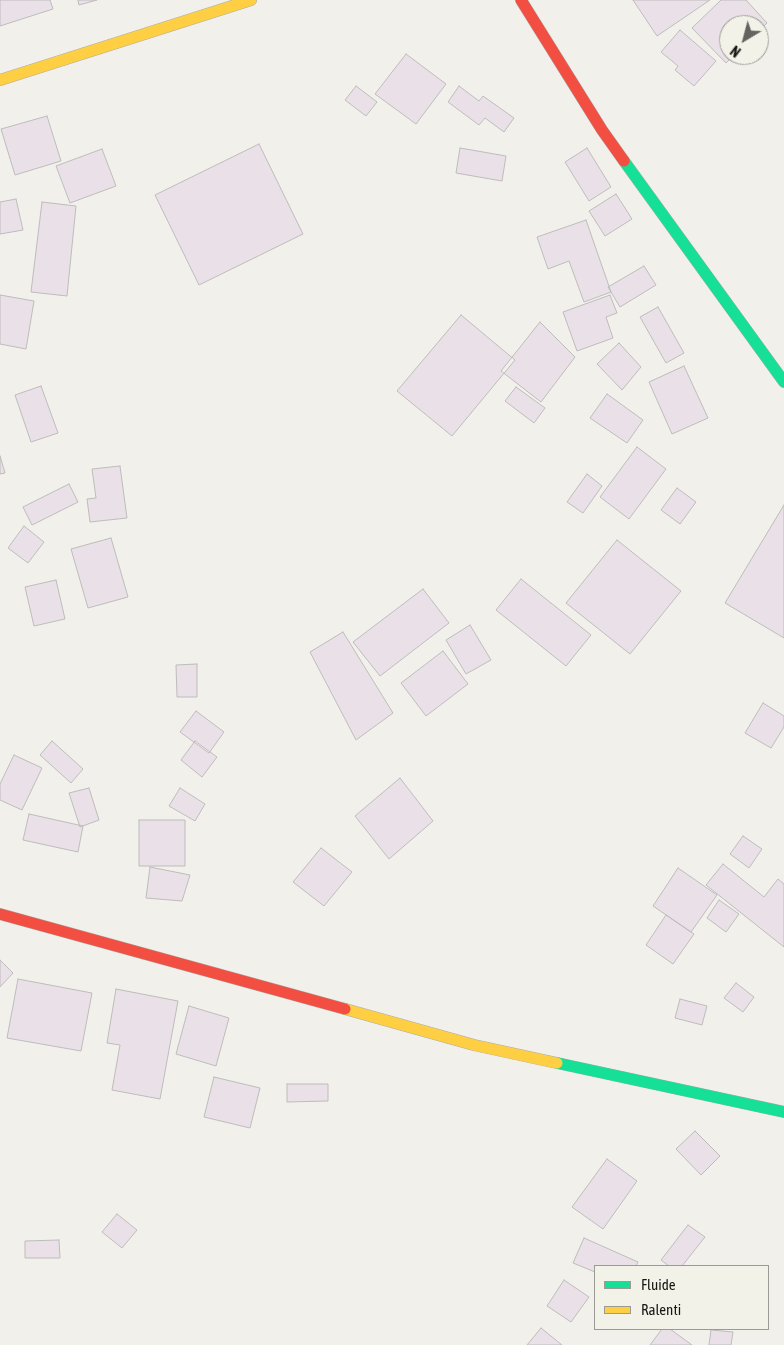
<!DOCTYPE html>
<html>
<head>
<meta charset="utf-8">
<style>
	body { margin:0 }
	#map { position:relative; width:784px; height:1345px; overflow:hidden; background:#f1f0eb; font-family:"Asap Condensed",sans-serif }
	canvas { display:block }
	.legend { position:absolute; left:594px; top:1265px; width:175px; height:65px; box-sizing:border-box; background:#f3f2e9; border:1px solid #9b9a94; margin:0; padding:6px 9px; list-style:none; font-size:15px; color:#181714 }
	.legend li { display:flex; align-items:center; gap:10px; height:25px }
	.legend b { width:25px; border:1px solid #9b9a94 }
	.north { position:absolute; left:719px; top:15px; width:50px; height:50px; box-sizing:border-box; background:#f3f2e9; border:1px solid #9b9a94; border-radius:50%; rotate:217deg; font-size:14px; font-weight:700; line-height:20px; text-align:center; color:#181714 }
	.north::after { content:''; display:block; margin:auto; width:18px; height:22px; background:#64635f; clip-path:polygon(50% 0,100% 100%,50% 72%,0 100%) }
</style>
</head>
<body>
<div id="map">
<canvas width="784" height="1345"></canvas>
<ul class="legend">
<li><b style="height:6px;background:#16e098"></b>Fluide</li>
<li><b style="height:6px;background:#ffcf43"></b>Ralenti</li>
</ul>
<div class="north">N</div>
</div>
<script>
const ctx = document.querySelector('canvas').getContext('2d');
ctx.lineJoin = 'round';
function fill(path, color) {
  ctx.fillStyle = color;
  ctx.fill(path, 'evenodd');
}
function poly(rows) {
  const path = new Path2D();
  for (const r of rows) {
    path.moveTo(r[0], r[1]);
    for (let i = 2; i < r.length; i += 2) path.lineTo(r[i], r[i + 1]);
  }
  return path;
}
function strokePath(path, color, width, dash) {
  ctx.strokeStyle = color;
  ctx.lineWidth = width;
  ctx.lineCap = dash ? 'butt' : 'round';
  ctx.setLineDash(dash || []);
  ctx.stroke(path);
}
const building = poly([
	[0,0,50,0,53,9,0,26,0,0],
	[78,0,97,0,79,5,78,0],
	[633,0,710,0,657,36,633,0],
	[721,0,746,0,767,23,759,31,759,25,729,25,729,55,734,55,726,63,692,28,721,0],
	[680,30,716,61,694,86,675,70,678,66,661,52,680,30],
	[406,54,446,84,416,124,375,94,406,54],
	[356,86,377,102,366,116,345,100,356,86],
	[459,86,479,101,483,96,514,118,504,132,485,118,479,125,448,102,459,86],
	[47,116,61,161,15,175,1,129,47,116],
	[259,144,303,234,199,285,155,195,259,144],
	[460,148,506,156,502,181,456,173,460,148],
	[587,148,611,187,589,201,565,162,587,148],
	[102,149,116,186,70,203,56,166,102,149],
	[616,194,632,219,605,236,589,211,616,194],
	[16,199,23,230,0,234,0,202,16,199],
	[42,202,76,206,67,296,31,292,42,202],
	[586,220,611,292,584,302,569,261,548,269,537,237,586,220],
	[644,266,656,285,620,307,608,287,644,266],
	[0,295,34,301,26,349,0,344,0,295],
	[610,295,617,313,606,317,613,338,577,351,563,312,610,295],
	[658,307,684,353,666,363,640,317,658,307],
	[461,315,515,360,452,436,397,391,461,315],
	[540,322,575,357,541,402,501,371,540,322],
	[619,343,641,367,622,390,597,364,619,343],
	[684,366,708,418,672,434,649,382,684,366],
	[41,386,58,433,31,442,15,395,41,386],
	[516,387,545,408,534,423,505,401,516,387],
	[607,394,643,420,627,443,590,418,607,394],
	[637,447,666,469,629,519,600,497,637,447],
	[0,456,5,473,0,474,0,456],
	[120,466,127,518,90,522,87,499,96,498,92,469,120,466],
	[587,474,602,486,583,513,567,502,587,474],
	[69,484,78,502,32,525,23,507,69,484],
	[677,488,696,502,680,524,661,510,677,488],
	[784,505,784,638,725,603,784,505],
	[24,526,44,542,28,563,8,548,24,526],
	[111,538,128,597,88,608,71,549,111,538],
	[617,540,681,591,630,654,566,603,617,540],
	[521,579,591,635,566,666,496,610,521,579],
	[56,580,65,619,34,626,25,587,56,580],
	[423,589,449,623,380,676,353,642,423,589],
	[470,625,491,660,466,674,446,640,470,625],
	[343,632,393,713,356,740,310,652,343,632],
	[443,651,468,684,426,716,401,683,443,651],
	[197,664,197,697,177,697,176,665,197,664],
	[763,703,784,716,784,727,771,748,745,733,763,703],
	[196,711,224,732,209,753,180,732,196,711],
	[52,741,83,769,71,783,40,755,52,741],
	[195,741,217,757,202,777,181,760,195,741],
	[14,755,42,768,22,810,0,800,0,784,14,755],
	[400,778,433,821,389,859,355,816,400,778],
	[89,788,99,820,80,827,69,793,89,788],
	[180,788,205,804,195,821,169,806,180,788],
	[29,814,83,826,78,852,23,840,29,814],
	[139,820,185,820,185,866,139,866,139,820],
	[743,836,762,849,749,868,730,854,743,836],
	[321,848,352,872,324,906,293,882,321,848],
	[723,864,764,897,778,879,784,884,784,947,706,885,723,864],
	[150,867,190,875,182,901,146,898,150,867],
	[678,868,717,895,691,932,653,906,678,868],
	[719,900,739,914,726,932,707,918,719,900],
	[666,915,694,934,673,964,646,945,666,915],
	[0,960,13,973,0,987,0,960],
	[18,979,92,993,81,1051,7,1038,18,979],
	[736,983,754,997,743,1012,724,998,736,983],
	[116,989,178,1001,160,1099,112,1090,120,1045,107,1043,116,989],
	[680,999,707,1006,702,1025,675,1018,680,999],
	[189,1006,229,1018,216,1066,176,1054,189,1006],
	[214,1077,260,1088,250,1128,204,1117,214,1077],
	[287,1084,328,1084,328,1101,287,1102,287,1084],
	[695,1131,720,1156,701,1175,676,1149,695,1131],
	[607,1159,637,1181,603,1229,572,1207,607,1159],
	[117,1214,137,1230,122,1248,102,1232,117,1214],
	[688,1225,705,1237,682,1266,669,1266,661,1260,688,1225],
	[584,1238,638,1262,636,1266,595,1266,595,1272,573,1263,584,1238],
	[59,1240,60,1258,25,1258,25,1241,59,1240],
	[564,1280,589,1297,571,1322,547,1306,564,1280],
	[541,1328,562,1345,527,1345,541,1328],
	[662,1329,670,1329,692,1345,650,1345,662,1329],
	[711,1330,733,1332,731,1345,709,1345,711,1330]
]);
fill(building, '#eae0e8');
strokePath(building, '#bdbcbb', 1);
const fast = poly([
	[624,161,784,382],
	[557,1063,784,1112]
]);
const slow = poly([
	[0,80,251,0],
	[345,1009,474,1045,557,1063]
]);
const jam = poly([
	[521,0,602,130,624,161],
	[0,914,345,1009]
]);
strokePath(fast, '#acaca8', 12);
strokePath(slow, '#acaca8', 12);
strokePath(jam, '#acaca8', 12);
strokePath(fast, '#16e098', 11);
strokePath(slow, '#ffcf43', 11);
strokePath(jam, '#f24e42', 11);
</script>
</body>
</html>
